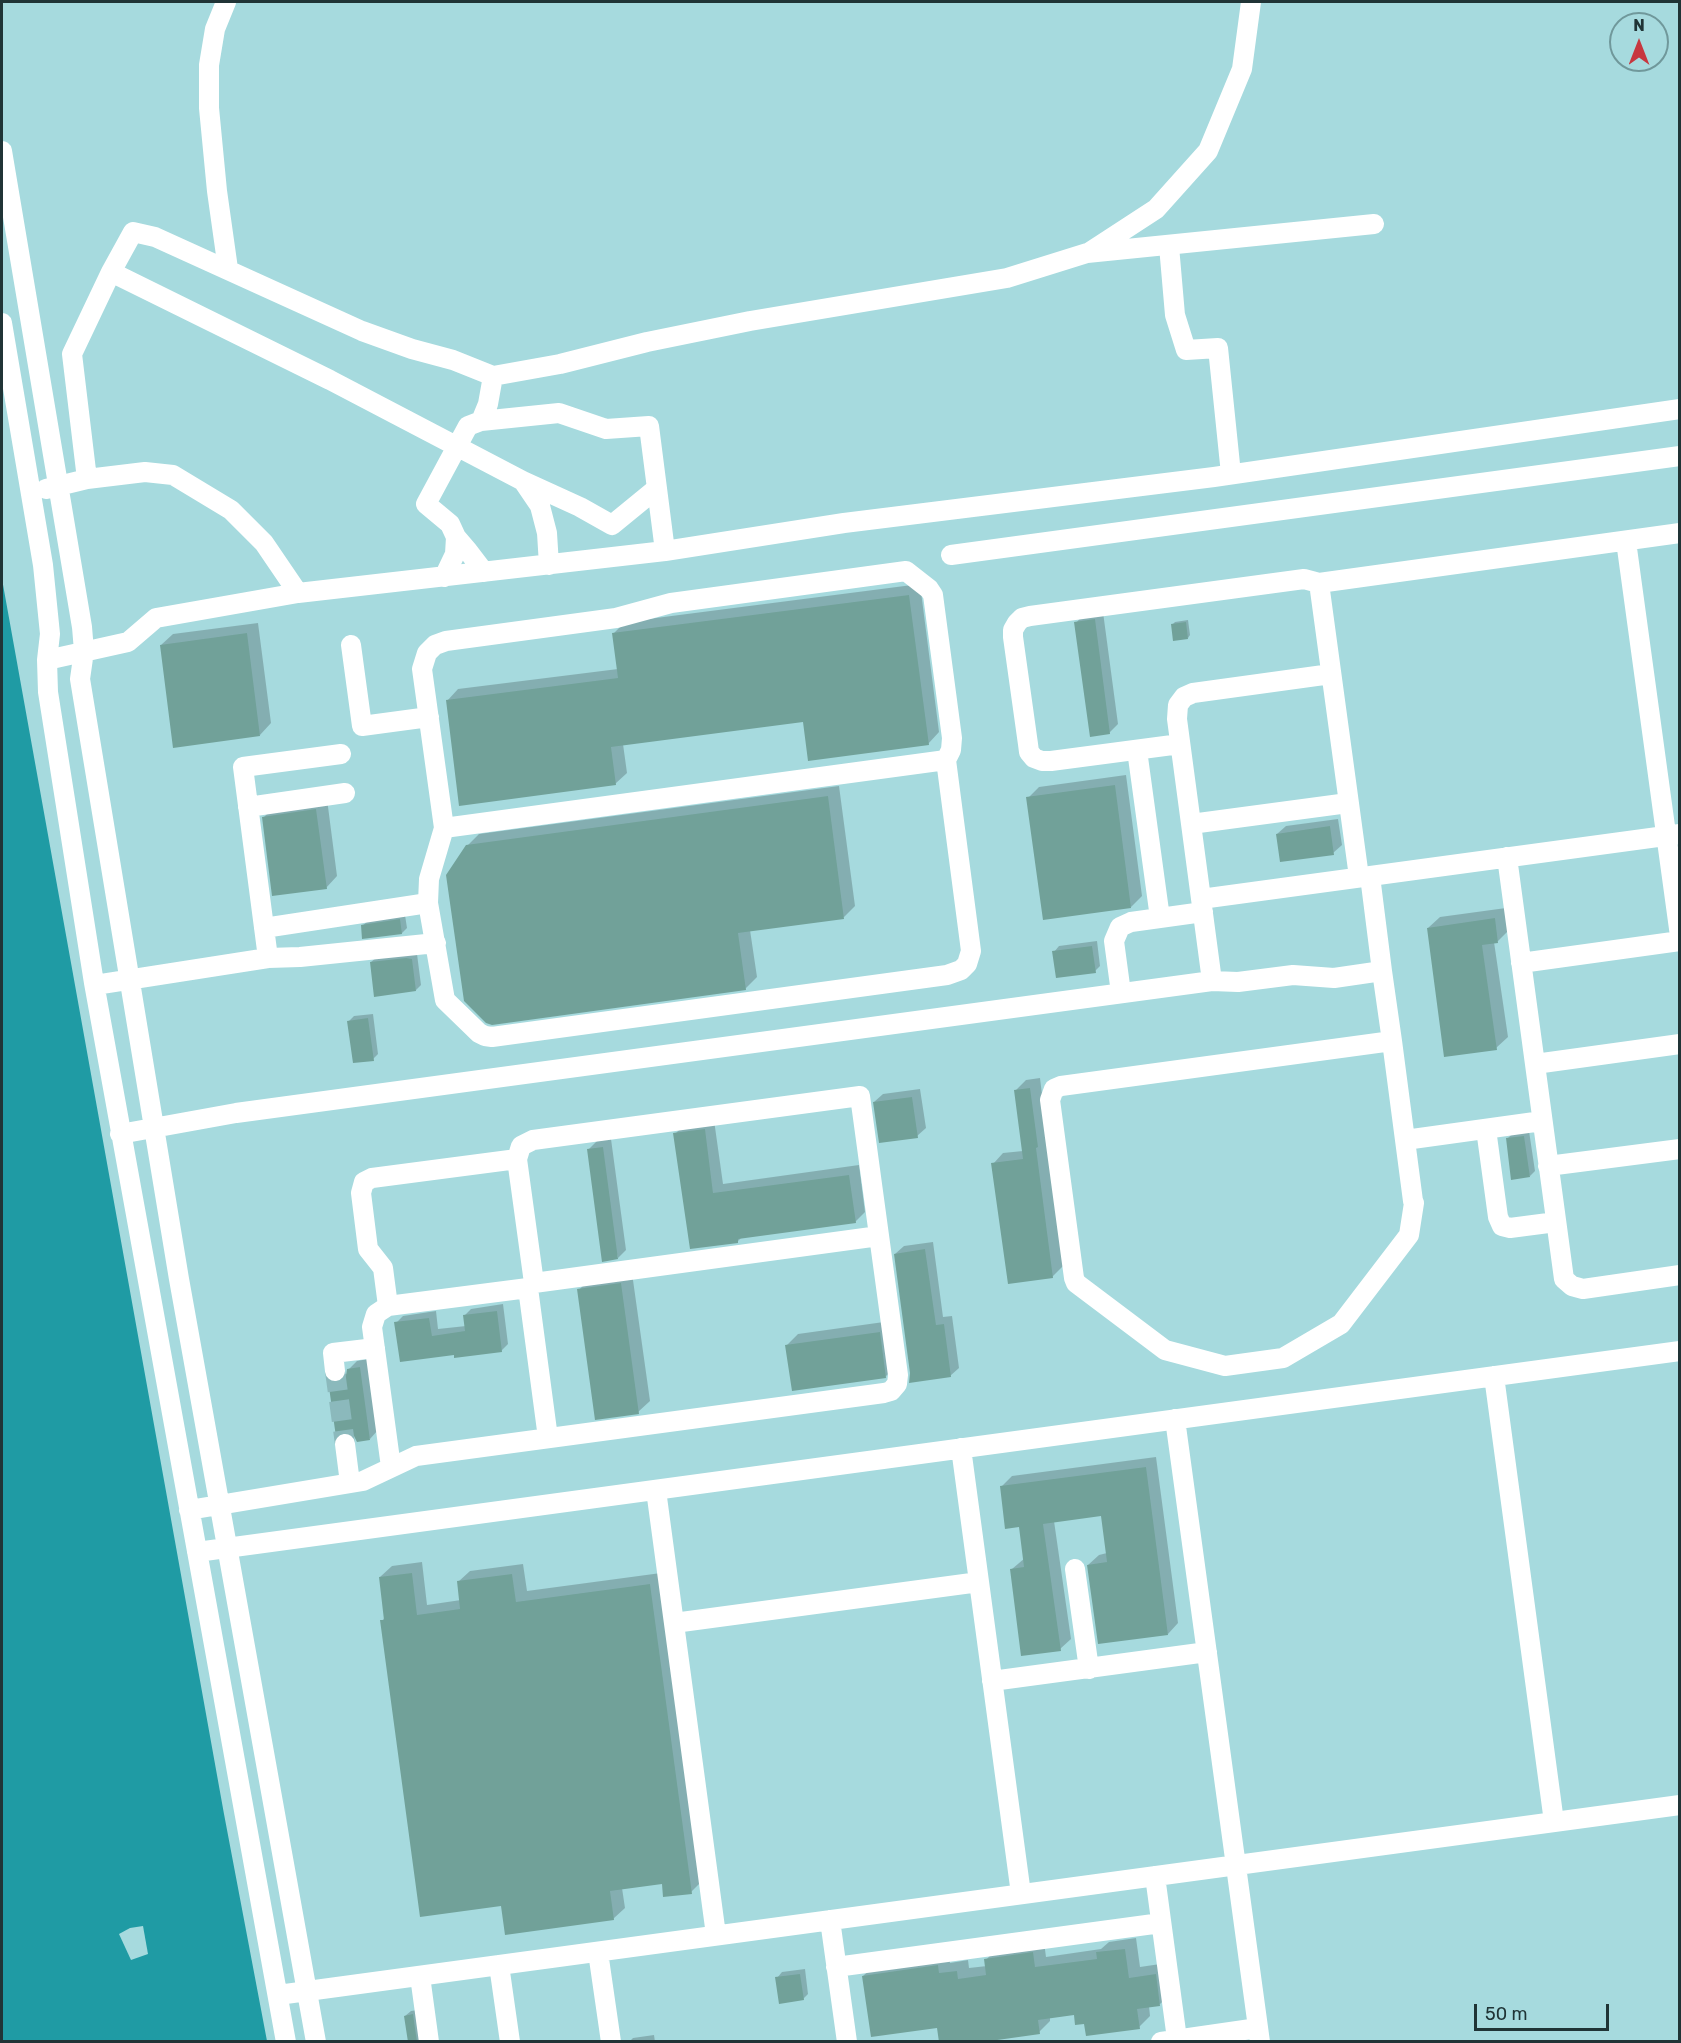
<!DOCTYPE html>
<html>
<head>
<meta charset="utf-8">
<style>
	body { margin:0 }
	#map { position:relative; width:1681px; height:2043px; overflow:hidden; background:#a6dade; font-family:Rubik,sans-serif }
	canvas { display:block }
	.frame { position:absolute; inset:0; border:3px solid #203436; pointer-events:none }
	.north { position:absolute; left:1609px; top:12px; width:60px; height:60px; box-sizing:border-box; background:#a6dade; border:2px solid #70989b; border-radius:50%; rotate:0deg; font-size:16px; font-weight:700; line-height:24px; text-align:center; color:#203436 }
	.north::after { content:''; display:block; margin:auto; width:21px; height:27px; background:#c7373f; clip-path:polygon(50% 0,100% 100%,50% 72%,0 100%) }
	.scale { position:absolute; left:1474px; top:2004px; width:135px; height:27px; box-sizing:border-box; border:3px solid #203436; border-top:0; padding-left:8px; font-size:18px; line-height:21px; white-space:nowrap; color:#203436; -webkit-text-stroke:4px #a6dade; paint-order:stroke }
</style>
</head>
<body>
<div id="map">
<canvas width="1681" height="2043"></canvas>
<div class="frame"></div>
<div class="north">N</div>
<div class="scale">50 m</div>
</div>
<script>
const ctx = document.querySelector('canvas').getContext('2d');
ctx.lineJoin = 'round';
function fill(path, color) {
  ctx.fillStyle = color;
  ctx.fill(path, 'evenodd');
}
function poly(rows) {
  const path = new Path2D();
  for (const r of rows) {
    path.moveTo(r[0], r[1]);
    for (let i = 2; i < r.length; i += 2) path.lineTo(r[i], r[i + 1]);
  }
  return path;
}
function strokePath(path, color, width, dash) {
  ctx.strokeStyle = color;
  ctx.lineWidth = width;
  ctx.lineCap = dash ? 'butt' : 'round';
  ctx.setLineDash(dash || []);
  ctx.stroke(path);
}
fill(poly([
	[2,579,224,1814,267,2041,2,2041]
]), '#1f9ba4');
fill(poly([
	[143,1926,148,1954,131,1960,119,1934,130,1928]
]), '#a6dade');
fill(poly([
	[920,584,939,732,928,744,805,720,623,744,627,773,615,784,447,701,458,689,618,669,614,633,625,622],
	[1103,612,1118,724,1109,733,1076,623,1084,614],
	[1188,620,1190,635,1188,638,1173,624,1175,622],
	[258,623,271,723,260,735,161,645,173,634],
	[1126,775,1142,896,1131,907,1028,798,1039,787],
	[839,786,855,906,844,917,750,930,757,977,745,989,467,846,479,834],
	[327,799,337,876,326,888,263,818,275,806],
	[1338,819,1342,845,1333,853,1277,834,1286,826],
	[1506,908,1509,930,1498,941,1494,942,1508,1037,1496,1048,1428,928,1440,917],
	[405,915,407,928,402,933,362,926,368,921],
	[1097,941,1100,966,1095,971,1054,952,1059,946],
	[417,954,421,985,416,990,371,962,377,957],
	[373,1014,378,1054,373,1059,349,1021,354,1016],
	[1040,1078,1063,1266,1052,1277,993,1164,1003,1153,1023,1151,1015,1091,1026,1080],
	[920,1089,926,1128,917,1136,874,1102,883,1094],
	[714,1120,723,1184,859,1165,865,1212,855,1222,742,1237,738,1241,675,1134,685,1124],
	[1529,1131,1535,1171,1530,1176,1507,1139,1513,1133],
	[611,1139,626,1250,618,1258,589,1149,597,1141],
	[933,1242,943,1317,952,1316,959,1368,950,1376,911,1373,895,1254,904,1246],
	[632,1273,650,1401,638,1412,579,1290,590,1278],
	[503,1304,508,1344,501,1351,455,1353,396,1323,403,1316,436,1311,438,1329,466,1326,464,1316,471,1309],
	[891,1321,896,1366,885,1377,787,1345,798,1334],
	[368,1359,378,1430,370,1439,329,1381,337,1373,348,1374,348,1370,357,1361],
	[1156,1457,1178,1623,1168,1634,1088,1565,1099,1555,1107,1553,1102,1514,1054,1521,1071,1639,1060,1649,1012,1569,1025,1558,1020,1525,1001,1487,1012,1476],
	[422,1562,427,1605,461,1600,458,1582,470,1571,523,1564,527,1591,661,1573,702,1881,691,1892,663,1883,622,1888,625,1908,613,1919,502,1904,382,1621,385,1617,380,1577,392,1566],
	[1136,1938,1140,1967,1167,1963,1171,1993,1160,2004,1149,2006,1150,2016,1139,2027,1085,2022,1075,2013,1050,2017,1050,2021,1039,2032,939,2026,863,1976,875,1965,949,1955,950,1963,968,1960,969,1968,987,1966,986,1960,997,1948,1044,1942,1046,1957,1101,1949,1109,1942],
	[805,1969,808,1994,803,1999,777,1978,782,1972],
	[418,2010,424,2042,410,2042,405,2016,411,2011],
	[654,2035,655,2042,629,2042,633,2038]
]), '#0003');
fill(poly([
	[909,595,929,745,808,761,803,722,611,747,616,785,459,806,446,700,618,678,612,633],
	[1095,619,1110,734,1090,737,1074,622],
	[1186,622,1188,639,1173,641,1171,624],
	[247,633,260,736,173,748,160,645],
	[1115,785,1131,908,1043,920,1026,797],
	[828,796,844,919,738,933,746,990,492,1025,486,1023,464,1001,446,875,466,845],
	[316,809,327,889,272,896,262,817],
	[1330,826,1334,855,1280,862,1276,834],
	[1495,918,1498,943,1482,945,1497,1050,1444,1057,1427,928],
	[400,919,402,934,362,939,361,925],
	[1092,946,1096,973,1056,978,1052,951],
	[406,958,412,959,416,991,374,997,370,962],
	[368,1018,374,1061,353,1063,347,1021],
	[1030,1088,1038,1147,1036,1148,1053,1278,1008,1284,991,1163,1023,1159,1014,1090],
	[912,1097,918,1138,879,1143,873,1102],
	[705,1129,713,1193,849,1175,856,1223,738,1239,738,1243,690,1249,673,1133],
	[1524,1136,1530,1177,1511,1180,1506,1138],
	[603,1147,618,1259,602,1262,587,1149],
	[925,1249,936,1325,944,1324,951,1377,909,1383,910,1373,894,1254],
	[621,1283,639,1414,595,1420,577,1289],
	[497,1311,502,1352,454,1358,454,1355,400,1362,394,1322,429,1318,432,1336,465,1331,463,1315],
	[880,1332,886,1378,792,1391,785,1345],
	[360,1367,370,1440,357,1442,354,1436,349,1433,343,1432,336,1437,328,1380,336,1383,342,1381,346,1376,347,1369],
	[1146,1467,1168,1635,1098,1644,1087,1565,1107,1562,1101,1516,1043,1524,1061,1651,1021,1656,1010,1569,1024,1567,1019,1527,1005,1529,1000,1486],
	[412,1573,417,1615,460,1609,457,1581,512,1574,516,1602,650,1584,692,1894,663,1897,662,1884,610,1891,614,1920,505,1935,501,1906,420,1917,380,1620,384,1620,379,1577],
	[1125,1949,1129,1978,1156,1974,1160,2006,1137,2009,1140,2029,1086,2036,1084,2024,1075,2025,1074,2015,1038,2020,1040,2034,983,2042,939,2042,937,2028,871,2037,862,1976,938,1965,939,1973,957,1971,958,1979,986,1975,984,1959,1033,1952,1035,1967,1097,1959,1096,1952],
	[800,1974,804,2000,779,2004,775,1977],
	[413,2014,417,2042,408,2042,404,2016]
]), '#71a199');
strokePath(poly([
	[335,1371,345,1444]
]), '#8bb9bc', 20, [20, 10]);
strokePath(poly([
	[226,2,215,29,209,65,209,108,217,191,228,269],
	[2,151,82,627,84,651,80,679,179,1279,316,2042],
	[1169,246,1175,315,1186,350,1218,348,1231,474],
	[1090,252,1156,209,1208,151,1242,69,1251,2],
	[111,272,330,380,523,481,580,507,612,525,656,489],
	[2,323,43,565,50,634,47,660,48,692,94,983,286,2042],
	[481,421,559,413,606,429,649,426,665,551],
	[87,479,72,354,111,272,133,232,155,237,362,331,412,349,453,360,493,376,560,364,647,342,750,321,1007,278,1087,253,1374,224],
	[523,481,540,506,547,533,549,565],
	[46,489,87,479,145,472,173,475,231,510,264,543,298,593],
	[456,537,468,551,484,572],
	[1626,541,1680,936],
	[951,555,1680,456],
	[444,577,455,554,456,537,450,524,426,504,468,426,481,421,488,404,493,376],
	[1319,583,1359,877],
	[351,645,362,726,429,717],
	[47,660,128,642,156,618,298,593,665,551,844,523,1214,477,1680,409],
	[1180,744,1051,761,1042,761,1034,758,1029,752,1028,744,1013,637,1013,630,1017,623,1022,618,1030,616,1304,579,1319,583,1680,533],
	[1137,750,1160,918],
	[248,807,345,793],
	[1191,824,1348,803],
	[444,828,946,760,971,951,967,964,961,970,947,975,492,1037,485,1036,479,1033,445,1000,428,903,429,879,444,828,422,669,427,653,435,645,446,641,616,618,671,603,906,571,929,589,933,595,952,738,951,750,946,760],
	[1507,857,1564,1279,1572,1286,1583,1289,1680,1275],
	[1370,876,1382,971,1392,1041,1405,1140,1413,1201,1414,1203,1409,1235,1341,1324,1283,1358,1225,1366,1165,1350,1076,1283,1074,1278,1050,1100,1054,1089,1061,1086,1392,1041],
	[1201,899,1680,834],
	[264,928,428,903],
	[268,958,243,767,341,754],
	[1521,963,1680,941],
	[1212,981,1238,982,1293,975,1334,978,1382,971],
	[95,985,268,958,300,957,436,943],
	[1121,993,1114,941,1120,927,1131,922,1203,912],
	[1535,1064,1680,1044],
	[1486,1129,1498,1217,1502,1226,1510,1228,1556,1222],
	[120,1134,236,1113,1212,981,1177,719,1178,705,1184,697,1193,693,1331,674],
	[1405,1140,1542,1121],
	[1548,1166,1680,1149],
	[534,1283,879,1236],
	[388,1306,383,1268,368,1249,361,1193,364,1182,372,1178,517,1159],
	[335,1371,333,1353,375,1348],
	[1494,1376,1554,1822],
	[1175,1419,1260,2042],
	[345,1444,350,1483],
	[961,1448,1021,1894],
	[391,1467,372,1327,376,1314,388,1306,528,1288],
	[656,1490,716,1935],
	[189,1510,363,1481,416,1456,884,1393,891,1391,897,1384,898,1375,860,1096,533,1140,521,1146,517,1159,534,1283,528,1288,548,1438],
	[197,1552,1680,1351],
	[1075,1569,1089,1669],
	[674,1623,979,1582],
	[992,1681,1207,1652],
	[1155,1876,1177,2039],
	[830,1920,847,2042],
	[598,1952,611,2042],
	[499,1965,510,2042],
	[836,1967,1161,1923],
	[420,1976,429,2042],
	[278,1995,1680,1805],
	[1161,2042,1258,2028]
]), '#fff', 20);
</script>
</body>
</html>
